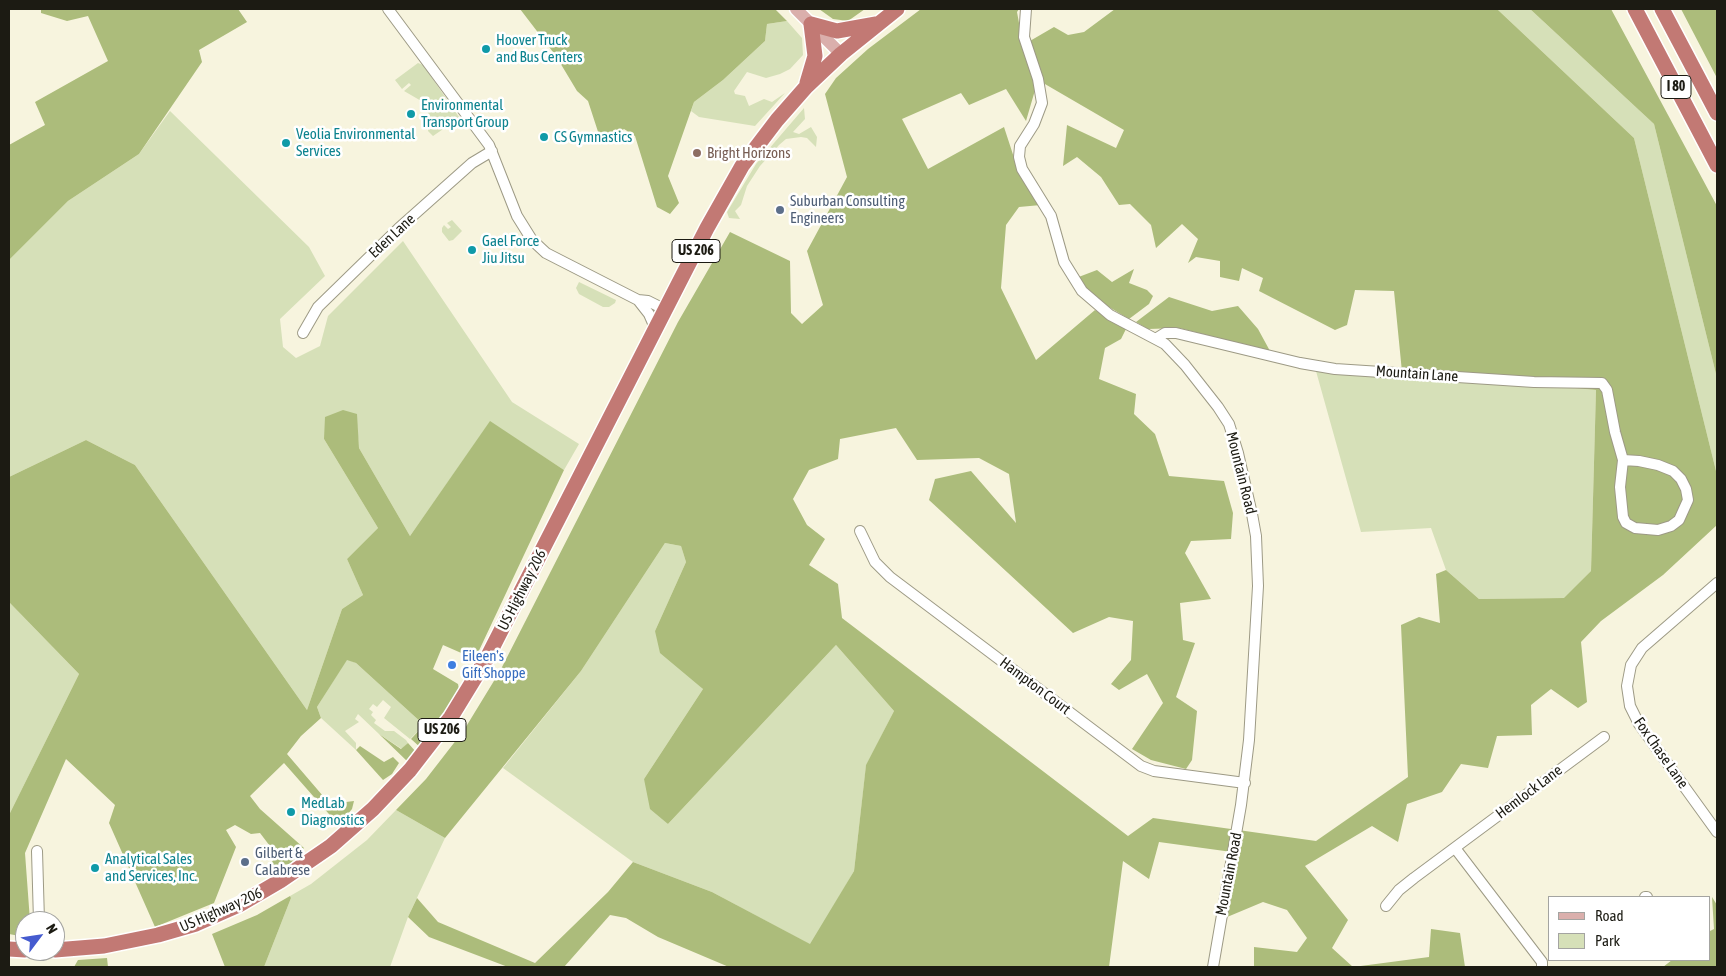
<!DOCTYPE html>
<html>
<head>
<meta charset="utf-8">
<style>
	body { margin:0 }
	#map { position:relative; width:1726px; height:976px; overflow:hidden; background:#f7f4de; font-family:"Asap Condensed",sans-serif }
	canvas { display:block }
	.frame { position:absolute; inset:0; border:10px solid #1c1b13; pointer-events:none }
	.legend { position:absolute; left:1548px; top:896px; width:162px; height:65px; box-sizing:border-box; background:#fff; border:1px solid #a4a4a1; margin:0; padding:6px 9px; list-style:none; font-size:15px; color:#1c1b13 }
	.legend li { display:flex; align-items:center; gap:10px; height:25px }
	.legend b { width:25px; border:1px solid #a4a4a1 }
	.north { position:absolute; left:15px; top:911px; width:50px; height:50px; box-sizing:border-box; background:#fff; border:1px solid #a4a4a1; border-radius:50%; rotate:59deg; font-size:14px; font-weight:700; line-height:20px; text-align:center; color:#1c1b13 }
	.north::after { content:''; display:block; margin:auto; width:18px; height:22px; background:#455bcf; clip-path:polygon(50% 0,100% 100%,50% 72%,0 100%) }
</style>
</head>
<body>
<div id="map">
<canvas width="1726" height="976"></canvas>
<div class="frame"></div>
<ul class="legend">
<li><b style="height:6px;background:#daafac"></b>Road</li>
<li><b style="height:14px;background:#d6e0b8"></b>Park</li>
</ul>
<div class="north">N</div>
</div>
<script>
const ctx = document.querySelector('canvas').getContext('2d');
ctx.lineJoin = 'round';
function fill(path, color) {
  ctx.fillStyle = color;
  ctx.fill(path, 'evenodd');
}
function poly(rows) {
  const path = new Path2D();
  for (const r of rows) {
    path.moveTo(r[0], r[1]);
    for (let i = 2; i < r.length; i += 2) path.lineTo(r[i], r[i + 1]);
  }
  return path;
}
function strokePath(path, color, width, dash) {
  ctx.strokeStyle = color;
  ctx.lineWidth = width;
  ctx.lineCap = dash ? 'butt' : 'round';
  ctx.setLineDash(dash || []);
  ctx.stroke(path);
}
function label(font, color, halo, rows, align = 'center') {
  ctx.font = font + ' "Asap Condensed",sans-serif';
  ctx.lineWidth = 5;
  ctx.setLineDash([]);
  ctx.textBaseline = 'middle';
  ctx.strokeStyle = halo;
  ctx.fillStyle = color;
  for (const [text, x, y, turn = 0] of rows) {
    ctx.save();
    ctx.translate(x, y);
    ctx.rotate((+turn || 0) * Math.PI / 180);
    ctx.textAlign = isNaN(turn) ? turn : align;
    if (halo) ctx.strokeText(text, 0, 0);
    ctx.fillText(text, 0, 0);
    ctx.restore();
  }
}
fill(poly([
	[1497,9,1530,9,1654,124,1717,378,1717,475,1634,138],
	[787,21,802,38,803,55,790,69,780,74,766,78,747,72,734,91,735,94,745,96,749,106,764,99,772,102,785,93,755,126,699,117,691,111,694,102,723,80,765,41,767,24],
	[418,63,423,65,459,117,460,125,456,127,452,123,433,136,428,131,430,116,423,105,423,102,404,91,411,85,409,83,402,89,395,80],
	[804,108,805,119,793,132,799,134,811,127,817,137,816,147,807,138,801,137,786,139,779,145,760,166,747,186,741,205,735,211,740,219,729,218,727,212,756,164],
	[170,111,309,247,325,276,280,319,283,347,296,358,320,346,328,316,403,241,512,402,579,444,564,470,490,422,410,536,359,448,356,414,324,439,378,528,347,559,363,595,342,609,307,710,135,465,86,440,9,477,9,260,68,201,139,154],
	[452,220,462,231,453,240,449,241,442,232,442,228,444,225,448,229,451,227,447,223],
	[579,282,616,300,615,303,609,307,603,307,579,294,576,288],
	[1314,364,1596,390,1591,571,1565,598,1479,599,1446,570,1431,528,1361,532],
	[665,543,681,546,686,562,655,631,703,689,644,779,668,824,836,645,894,711,866,766,854,871,811,945,712,892,633,862,503,768,581,671],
	[9,602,79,674,9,815],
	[347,659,356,663,424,725,410,739,384,718,391,707,383,700,377,707,373,704,369,709,373,712,371,715,376,720,374,723,385,731,394,731,406,740,408,743,402,749,379,734,358,714,355,719,359,722,345,731,356,743,356,750,321,718,317,707],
	[396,810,445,838,408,917,390,967,264,967,291,898,290,896,311,884,367,840]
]), '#d6e0b8');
fill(poly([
	[41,9,238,9,247,22,199,50,202,62,139,154,68,201,9,260,9,145,45,125,35,102,108,61,88,16,67,21,41,13],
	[520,9,775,9,787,21,767,24,765,41,723,80,694,102,668,176,679,203,670,214,657,207,635,136,624,129,602,144,588,101,577,91,556,56],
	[819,9,865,9,848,21,833,19],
	[921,9,1019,9,1017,12,1023,45,1054,27,1068,35,1084,32,1115,9,1497,9,1634,138,1717,475,1717,525,1663,575,1601,621,1581,642,1587,702,1578,708,1551,689,1531,705,1532,735,1497,736,1488,768,1461,764,1442,792,1407,804,1398,842,1372,826,1305,866,1348,920,1332,948,1353,967,1429,957,1431,929,1460,933,1465,967,1254,967,1254,947,1297,952,1307,938,1287,910,1263,902,1220,920,1232,852,1159,842,1149,879,1123,861,1109,967,729,967,658,937,626,918,610,915,564,967,508,967,429,937,408,917,417,898,438,922,535,963,608,892,633,862,712,892,810,944,854,871,866,765,894,711,836,645,668,824,650,809,644,779,703,689,660,653,655,631,686,562,681,546,665,543,581,671,445,838,396,810,426,779,464,730,500,671,678,322,730,232,790,261,791,313,802,324,823,305,807,251,847,177,825,94,836,78,868,49],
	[1038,80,1124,130,1116,148,1067,125,1063,166,1077,157,1101,177,1119,205,1130,204,1151,225,1156,248,1182,224,1198,239,1188,263,1196,257,1220,261,1220,277,1239,281,1242,268,1263,278,1259,291,1335,330,1347,325,1355,290,1394,291,1402,372,1596,390,1591,571,1564,598,1479,599,1446,570,1436,574,1440,623,1419,617,1401,625,1408,777,1316,841,1153,818,1128,836,842,618,838,584,809,565,825,539,807,525,793,499,809,470,838,459,840,439,896,428,917,460,979,458,1009,474,1016,523,971,471,935,479,929,500,1073,633,1109,617,1133,621,1131,660,1111,684,1119,690,1147,674,1163,703,1132,749,1151,760,1186,769,1192,760,1197,711,1176,697,1195,643,1183,640,1180,603,1211,599,1185,553,1191,541,1231,539,1233,513,1224,481,1169,476,1155,434,1134,414,1136,394,1099,379,1105,348,1121,339,1126,329,1095,310,1036,360,1001,288,1006,225,1019,207,1041,205,1020,176,1004,127,928,169,902,119,961,93,969,105,1006,89,1026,121],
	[1530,9,1611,9,1717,206,1717,378,1654,124],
	[1681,9,1717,9,1717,78],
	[1134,269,1129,283,1147,290,1153,296,1149,304,1129,319,1099,301,1076,278,1097,270,1112,282],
	[1169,297,1212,311,1238,306,1258,329,1270,351,1179,328,1148,329,1136,322],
	[343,410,357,414,359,448,410,536,490,421,564,470,475,659,443,645,433,669,458,684,459,689,434,734,421,748,411,739,424,725,356,663,347,660,317,707,321,718,301,736,287,754,335,810,346,802,354,801,352,809,342,821,336,822,284,763,250,796,260,809,304,848,290,864,270,866,276,854,260,833,251,834,235,825,226,830,236,847,214,903,155,927,109,823,115,805,66,759,25,853,30,921,25,921,25,937,9,934,9,815,79,674,9,602,9,477,86,440,135,465,307,710,342,609,363,595,347,559,378,528,324,439,325,417],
	[379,734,401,749,408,743,417,753,408,762],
	[360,746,384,762,393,757,399,763,392,774,383,780,356,750],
	[290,896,291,898,264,967,225,967,212,934,257,915],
	[1712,897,1717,905,1717,967,1663,967,1672,960,1710,960,1710,931,1714,929],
	[107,958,108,967,74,967,78,960]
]), '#acbc7b');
const minor = poly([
	[388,9,489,145,517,216,532,240,546,253,638,300,649,314,656,330],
	[1026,9,1024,37,1038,79,1042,103,1034,124,1020,146,1019,157,1022,169,1051,216,1064,262,1082,291,1110,315,1165,344,1185,365,1218,407,1229,424,1238,453,1252,514,1256,536,1258,586,1249,740,1241,805,1213,967],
	[638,300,648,301,666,310],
	[303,333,318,307,399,228,472,163,492,151],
	[1157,338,1165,333,1176,333,1300,363,1335,369,1534,382,1602,383,1607,390,1615,432,1623,460],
	[1623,460,1639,461,1658,465,1673,471,1681,479,1686,489,1688,500,1679,520,1671,526,1658,530,1635,528,1626,523,1623,517,1620,487,1623,460],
	[860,531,875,562,890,577,1141,766,1154,771,1245,783],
	[1717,583,1642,648,1631,665,1627,686,1630,706,1639,724,1717,832],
	[1455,848,1542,962,1542,967],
	[37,851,39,921],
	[1645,897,1647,897],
	[1386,906,1399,890,1414,878,1604,737]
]);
const major = poly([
	[796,9,841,54]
]);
const highway = poly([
	[1635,9,1717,165],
	[1662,9,1717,113],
	[807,83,815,56,811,24,837,31,876,24],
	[9,949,25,950],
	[55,950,104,946,158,935,196,924,239,905,280,881,331,846,373,809,410,770,451,717,487,658,707,228,742,166,777,120,806,87,841,54,897,9]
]);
strokePath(minor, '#9d9a85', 12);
strokePath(major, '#fff', 15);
strokePath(highway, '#fff', 18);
strokePath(minor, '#fff', 10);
strokePath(major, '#daafac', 12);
strokePath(highway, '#c27974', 15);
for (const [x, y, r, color] of [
	[486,49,5,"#0f9aa8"],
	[411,114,5,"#0f9aa8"],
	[544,137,5,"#0f9aa8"],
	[286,143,5,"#0f9aa8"],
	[697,153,5,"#8d6e63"],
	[780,210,5,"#5c6f8a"],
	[472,250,5,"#0f9aa8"],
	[452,665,5,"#3f7fe0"],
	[291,812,5,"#0f9aa8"],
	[245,862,5,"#5c6f8a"],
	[95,868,5,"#0f9aa8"]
]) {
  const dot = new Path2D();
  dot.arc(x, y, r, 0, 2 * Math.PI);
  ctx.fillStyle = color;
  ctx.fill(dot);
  strokePath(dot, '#fff', 2);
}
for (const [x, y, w] of [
	[1676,87,30],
	[696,251,48],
	[442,730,48]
]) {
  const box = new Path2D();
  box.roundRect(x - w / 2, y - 11.5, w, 23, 4);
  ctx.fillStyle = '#fff';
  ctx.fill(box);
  strokePath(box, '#1c1b13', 1);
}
label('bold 14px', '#1c1b13', null, [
	["I 80",1676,87],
	["US 206",696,251],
	["US 206",442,730]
]);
label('15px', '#0d838f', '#fff', [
	["Hoover Truck",496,40],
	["and Bus Centers",496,57],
	["Environmental",421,105],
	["Transport Group",421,122],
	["Veolia Environmental",296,134],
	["Services",296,151],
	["CS Gymnastics",554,137],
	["Gael Force",482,241],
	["Jiu Jitsu",482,258],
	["MedLab",301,803],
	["Diagnostics",301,820],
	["Analytical Sales",105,859],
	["and Services, Inc.",105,876]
], 'left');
label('15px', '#785e54', '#fff', [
	["Bright Horizons",707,153]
], 'left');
label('15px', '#4e5e75', '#fff', [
	["Suburban Consulting",790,201],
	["Engineers",790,218],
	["Gilbert &",255,853],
	["Calabrese",255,870]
], 'left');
label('15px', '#1c1b13', '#fff', [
	["Eden Lane",392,236,-43],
	["Mountain Lane",1417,374,4],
	["Mountain Road",1241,473,76],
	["US Highway 206",522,590,-63],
	["Hampton Court",1035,686,37],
	["Fox Chase Lane",1661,753,55],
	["Hemlock Lane",1529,792,-37],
	["Mountain Road",1229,874,-79],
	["US Highway 206",221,910,-24]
]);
label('15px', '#366cbe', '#fff', [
	["Eileen's",462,656],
	["Gift Shoppe",462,673]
], 'left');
</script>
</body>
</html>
